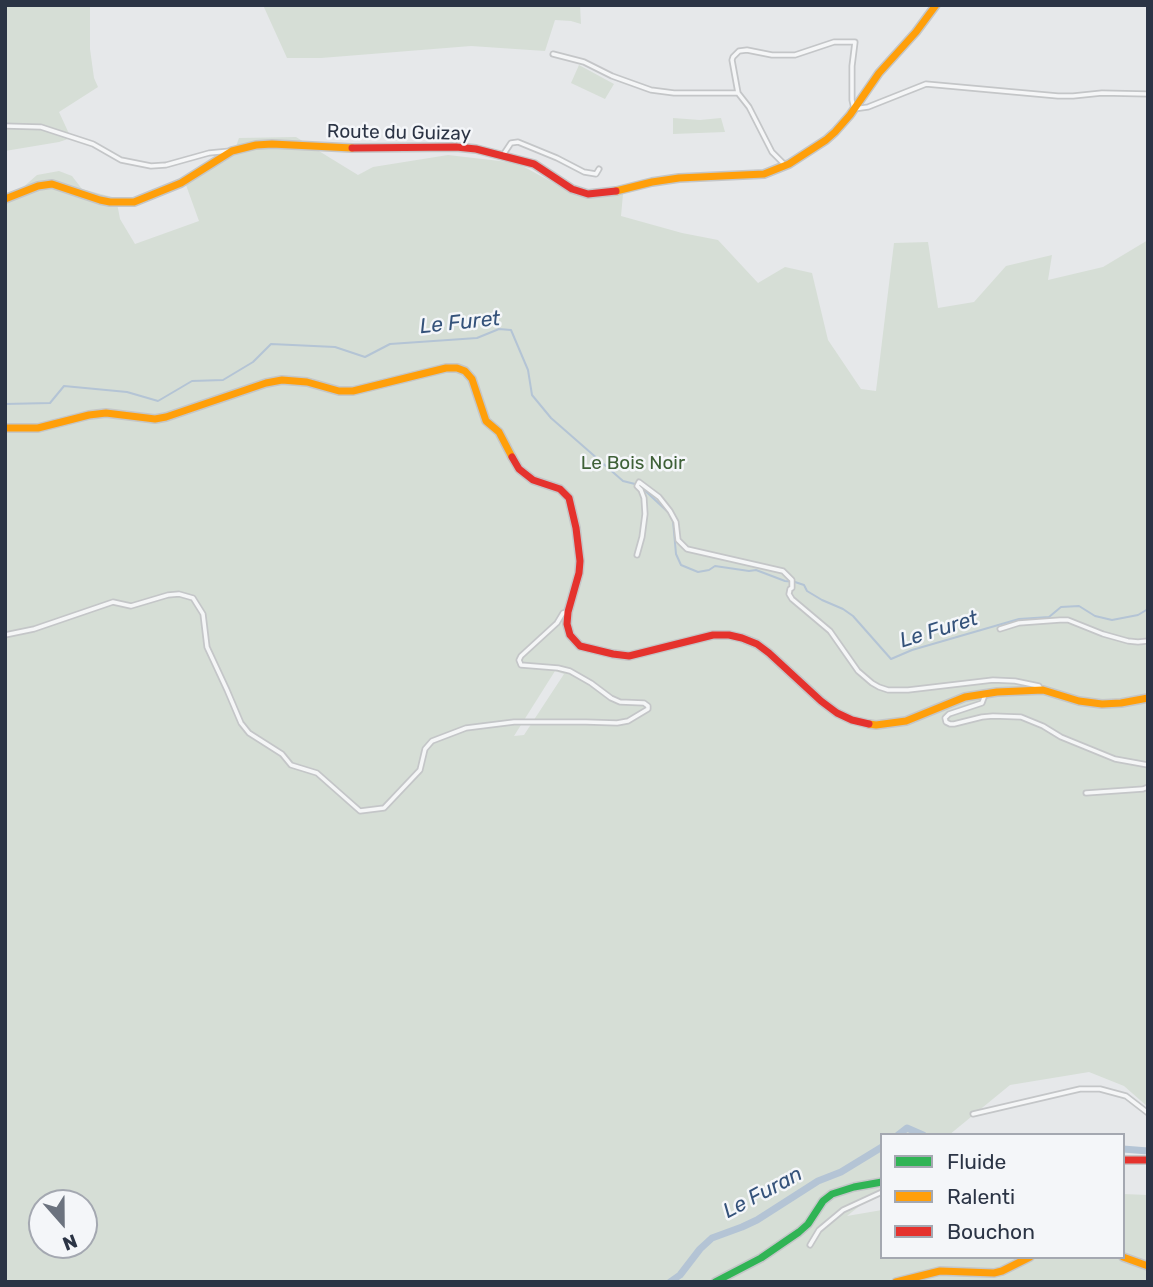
<!DOCTYPE html>
<html>
<head>
<meta charset="utf-8">
<style>
	body { margin:0 }
	#map { position:relative; width:1153px; height:1287px; overflow:hidden; background:#e6e8ea; font-family:Rubik,sans-serif }
	canvas { display:block }
	.frame { position:absolute; inset:0; border:7px solid #2b3445; pointer-events:none }
	.legend { position:absolute; left:880px; top:1133px; width:245px; height:126px; box-sizing:border-box; background:#f4f6f9; border:2px solid #a4a8b1; margin:0; padding:9px 12px; list-style:none; font-size:21px; color:#2b3445 }
	.legend li { display:flex; align-items:center; gap:14px; height:35px }
	.legend b { width:35px; border:2px solid #a4a8b1 }
	.north { position:absolute; left:28px; top:1189px; width:70px; height:70px; box-sizing:border-box; background:#f4f6f9; border:2px solid #a4a8b1; border-radius:50%; rotate:159deg; font-size:19px; font-weight:700; line-height:28px; text-align:center; color:#2b3445 }
	.north::after { content:''; display:block; margin:auto; width:24px; height:32px; background:#6c737f; clip-path:polygon(50% 0,100% 100%,50% 72%,0 100%) }
</style>
</head>
<body>
<div id="map">
<canvas width="1153" height="1287"></canvas>
<div class="frame"></div>
<ul class="legend">
<li><b style="height:9px;background:#30b455"></b>Fluide</li>
<li><b style="height:9px;background:#ff9f0a"></b>Ralenti</li>
<li><b style="height:9px;background:#e5322d"></b>Bouchon</li>
</ul>
<div class="north">N</div>
</div>
<script>
const ctx = document.querySelector('canvas').getContext('2d');
ctx.lineJoin = 'round';
function fill(path, color) {
  ctx.fillStyle = color;
  ctx.fill(path, 'evenodd');
}
function poly(rows) {
  const path = new Path2D();
  for (const r of rows) {
    path.moveTo(r[0], r[1]);
    for (let i = 2; i < r.length; i += 2) path.lineTo(r[i], r[i + 1]);
  }
  return path;
}
function strokePath(path, color, width, dash) {
  ctx.strokeStyle = color;
  ctx.lineWidth = width;
  ctx.lineCap = dash ? 'butt' : 'round';
  ctx.setLineDash(dash || []);
  ctx.stroke(path);
}
function label(font, color, halo, rows, align = 'center') {
  ctx.font = font + ' Rubik,sans-serif';
  ctx.lineWidth = 5;
  ctx.setLineDash([]);
  ctx.textBaseline = 'middle';
  ctx.strokeStyle = halo;
  ctx.fillStyle = color;
  for (const [text, x, y, turn = 0] of rows) {
    ctx.save();
    ctx.translate(x, y);
    ctx.rotate((+turn || 0) * Math.PI / 180);
    ctx.textAlign = isNaN(turn) ? turn : align;
    if (halo) ctx.strokeText(text, 0, 0);
    ctx.fillText(text, 0, 0);
    ctx.restore();
  }
}
fill(poly([
	[5,5,90,5,90,49,94,78,98,87,59,112,71,138,59,142,5,151],
	[263,5,580,5,581,24,571,21,555,20,545,51,471,46,321,58,287,58],
	[579,65,614,84,605,99,571,83],
	[673,118,700,120,721,118,725,132,673,134],
	[296,137,358,175,373,167,448,155,517,163,574,194,598,197,623,194,621,216,682,233,718,240,758,283,785,267,812,273,828,340,861,389,876,391,894,243,928,242,938,308,974,302,1006,266,1052,255,1048,280,1103,267,1148,240,1148,1107,1124,1086,1089,1072,1010,1085,949,1135,882,1135,882,1188,847,1216,882,1210,882,1257,1123,1257,1123,1194,1148,1195,1148,1282,5,1282,5,195,21,189,37,175,59,171,72,176,82,189,116,198,120,219,135,244,199,221,186,185,233,155,239,138],
	[555,671,564,674,524,735,514,736],
	[42,1203,84,1203,84,1245,42,1245]
]), '#d6ded6');
strokePath(poly([
	[5,404,50,403,64,386,127,392,158,401,192,381,223,380,253,362,271,344,335,347,365,357,390,344,477,338,499,329,511,330,528,370,532,395,551,418,623,481,639,485,669,513,673,521,676,554,681,565,698,572,709,570,715,566,749,571,756,570,785,581,795,582,804,585,807,591,822,600,843,609,853,616,891,659,912,650,1019,619,1049,617,1061,607,1079,606,1095,616,1112,620,1138,615,1148,609]
]), '#b4c4d5', 2);
strokePath(poly([
	[898,1135,907,1128,923,1135],
	[1123,1149,1148,1151],
	[670,1282,680,1275,700,1249,712,1238,742,1227,757,1220,818,1181,841,1172,882,1147]
]), '#b4c4d5', 7);
const street = poly([
	[553,54,584,62,612,76,651,90,674,93,738,93],
	[5,126,41,127,93,144,121,160,151,166,166,165,209,153,230,151],
	[503,155,511,143,518,142,557,158,584,172,596,174,599,169],
	[785,165,772,152,749,107,738,93,732,60,733,57,739,51,747,50,772,55,795,55,834,42,855,42,852,66,852,100,854,109,868,107,926,84,1058,96,1073,96,1102,93,1148,94],
	[637,555,642,537,645,514,644,498,641,490,637,486,639,482,659,497,670,511,676,522,678,540,687,549,783,571,792,580,792,588,790,589,789,594,792,599,830,631,858,671,872,683,879,687,888,690,908,690,993,680,1015,681,1039,686,1041,689],
	[1000,629,1019,623,1060,620,1068,620,1103,634,1128,641,1138,642,1148,641],
	[5,635,34,629,113,602,131,606,168,595,179,594,193,598,203,614,207,647,227,690,241,723,249,733,282,754,291,765,317,773,360,811,384,808,420,770,425,749,432,741,466,728,514,722,586,722,617,723,628,721,648,709,648,706,644,703,620,702,611,698,591,683,570,671,558,668,521,665,519,660,521,656,557,623,563,613,566,612],
	[985,695,982,703,949,714,945,718,946,722,950,724,954,724,982,717,993,716,1021,717,1043,726,1061,737,1115,759,1148,765],
	[1086,793,1143,789,1148,787],
	[973,1114,1080,1089,1100,1089,1126,1096,1148,1113],
	[810,1245,819,1230,843,1210,882,1192]
]);
const fast = poly([
	[715,1282,761,1258,799,1232,808,1224,823,1201,832,1194,854,1187,882,1182]
]);
const slow = poly([
	[616,191,652,182,679,178,764,174,789,164,826,140,835,132,850,115,879,73,916,32,936,5],
	[5,199,38,186,52,184,100,200,110,202,134,202,181,183,232,151,256,145,272,144,352,148],
	[5,428,38,428,89,415,106,413,155,419,166,417,266,383,282,380,307,382,339,391,353,391,446,368,457,368,465,371,472,379,486,421,499,432,512,457],
	[869,724,876,725,906,721,965,697,997,692,1043,690,1079,701,1102,704,1121,703,1148,698],
	[1123,1257,1148,1266],
	[896,1282,940,1271,994,1273,1002,1271,1030,1257]
]);
const jam = poly([
	[352,148,456,147,476,149,534,164,572,189,588,194,616,191],
	[512,457,519,469,533,480,560,489,569,498,576,528,580,561,579,573,568,612,567,624,570,635,580,646,613,654,629,656,713,635,729,635,742,638,757,644,769,653,821,701,837,713,852,720,869,724],
	[1123,1160,1148,1160]
]);
strokePath(street, '#c4c6c8', 7);
strokePath(fast, '#c4c6c8', 10);
strokePath(slow, '#c4c6c8', 10);
strokePath(jam, '#c4c6c8', 10);
strokePath(street, '#f5f6f7', 3.5);
strokePath(fast, '#30b455', 7);
strokePath(slow, '#ff9f0a', 7);
strokePath(jam, '#e5322d', 7);
label('19px', '#2b3445', '#f4f6f9', [
	["Route du Guizay",399,133,1]
]);
label('19px', '#3f6138', '#f4f6f9', [
	["Le Bois Noir",633,464]
]);
label('italic 21px', '#34527a', '#f4f6f9', [
	["Le Furet",460,323,-6],
	["Le Furet",939,630,-17],
	["Le Furan",763,1193,-28]
]);
</script>
</body>
</html>
